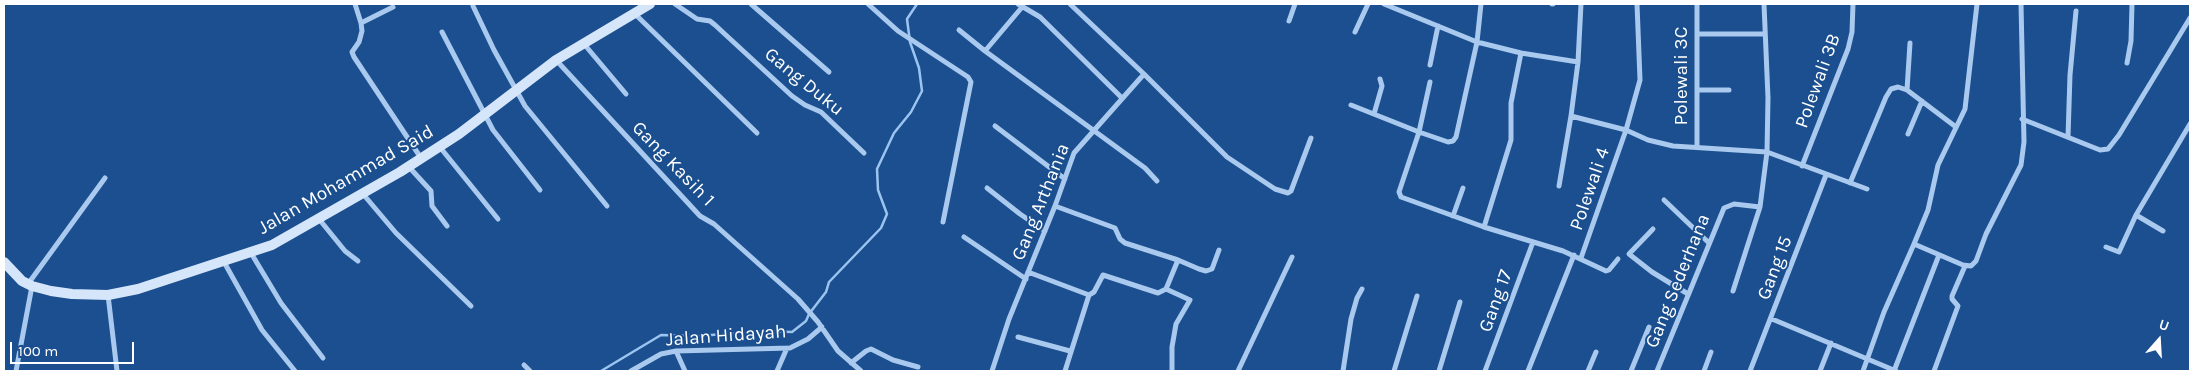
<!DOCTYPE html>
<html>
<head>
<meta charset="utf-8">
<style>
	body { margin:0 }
	#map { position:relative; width:2194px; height:375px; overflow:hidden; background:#1b4f8f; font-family:Karla,sans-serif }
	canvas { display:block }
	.frame { position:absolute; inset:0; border:5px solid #fff; pointer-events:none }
	.north { position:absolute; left:2134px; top:315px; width:50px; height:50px; -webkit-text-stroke:4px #1b4f8f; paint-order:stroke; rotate:19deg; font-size:14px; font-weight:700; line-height:20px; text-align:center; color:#fff }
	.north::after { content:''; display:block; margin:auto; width:18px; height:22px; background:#fff; clip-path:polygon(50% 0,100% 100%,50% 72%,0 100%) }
	.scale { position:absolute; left:10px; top:342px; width:124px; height:22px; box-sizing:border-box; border:2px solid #fff; border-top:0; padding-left:6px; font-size:15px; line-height:18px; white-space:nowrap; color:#fff; -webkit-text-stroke:4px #1b4f8f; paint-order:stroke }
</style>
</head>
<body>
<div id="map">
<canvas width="2194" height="375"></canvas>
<div class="frame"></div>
<div class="north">U</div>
<div class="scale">100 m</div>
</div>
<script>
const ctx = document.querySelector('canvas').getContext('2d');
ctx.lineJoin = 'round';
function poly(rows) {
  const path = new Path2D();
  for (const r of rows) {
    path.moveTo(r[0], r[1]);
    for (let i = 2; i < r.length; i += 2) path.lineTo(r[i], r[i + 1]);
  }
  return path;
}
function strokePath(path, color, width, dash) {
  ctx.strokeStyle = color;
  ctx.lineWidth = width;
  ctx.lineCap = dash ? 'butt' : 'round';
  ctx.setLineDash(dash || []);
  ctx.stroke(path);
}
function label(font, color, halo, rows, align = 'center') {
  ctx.font = font + ' Karla,sans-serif';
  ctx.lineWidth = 4;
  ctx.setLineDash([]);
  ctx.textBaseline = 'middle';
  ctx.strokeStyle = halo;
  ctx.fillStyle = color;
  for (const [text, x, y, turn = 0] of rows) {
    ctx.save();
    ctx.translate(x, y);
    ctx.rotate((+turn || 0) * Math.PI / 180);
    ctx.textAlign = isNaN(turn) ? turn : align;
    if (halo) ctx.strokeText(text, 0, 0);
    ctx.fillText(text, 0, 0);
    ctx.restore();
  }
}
strokePath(poly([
	[601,371,661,335,698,336,764,331,792,332,806,321,809,314,826,292,829,282,881,228,887,214,878,190,877,169,894,133,911,112,922,91,919,68,910,42,907,19,917,4]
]), '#9cc4f0', 2.5);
strokePath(poly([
	[355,4,361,23,362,31,359,42,352,52,354,57,421,158],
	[675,4,697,19,710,21,715,25,792,96,805,105,821,112,864,153],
	[751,4,829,72],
	[868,4,898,31,968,77,971,82,943,222],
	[1018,4,1040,17,1122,98],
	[1384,4,1477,42,1521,53,1578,62],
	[1552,4,1553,4],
	[1581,4,1578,62,1571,116,1626,130,1648,140,1673,146,1767,152,1867,189],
	[473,6,494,50,525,106,607,206],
	[635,14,757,133],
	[1289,21,1295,4],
	[361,23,393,7],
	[959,30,985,51,1145,168,1157,181],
	[442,32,493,130,540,190],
	[1355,32,1368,4],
	[1697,34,1765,34],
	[584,44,626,94],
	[985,51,1023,6],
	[556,60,700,216,714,224,798,299,818,322,838,351,861,371],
	[2127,63,2131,41,2132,4],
	[1430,65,1438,26],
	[1144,74,1227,157,1275,189,1288,193,1291,191,1311,138],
	[1430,82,1419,132,1399,192,1401,197,1484,227,1563,251,1606,271,1609,270,1618,259],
	[1697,90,1729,90],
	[1907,90,1910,43],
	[1351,105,1419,132,1448,142,1453,141,1456,137,1477,42,1481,4],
	[1374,114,1382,86,1380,79],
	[2022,119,2100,150,2108,149,2119,135,2190,18],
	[995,126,1065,179],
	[1908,134,1922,101],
	[2068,137,2070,75,2076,11],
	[439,146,498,219],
	[1697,147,1697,4],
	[1802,166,1848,49,1852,32,1853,4],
	[409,167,431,191,432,206,447,226],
	[1850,183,1886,97,1891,89,1898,87,1907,90,1956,127],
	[1559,186,1571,116],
	[987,188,1020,214,1045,231],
	[363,194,396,233,471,306],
	[1664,200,1709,243],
	[1055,206,1115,228,1120,239,1125,243,1178,260,1199,269,1206,271,1212,269,1219,250],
	[2136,215,2163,231],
	[1453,216,1463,188],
	[319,219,345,251,358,261],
	[1484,227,1511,140,1511,103,1521,53],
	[1653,229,1629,254,1652,272,1688,294],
	[964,237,1026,279],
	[1914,244,1928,210,1938,165,1965,109,1977,4],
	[2106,247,2119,252,2136,215,2190,124],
	[251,253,281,303,323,358],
	[1581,258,1626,130,1640,80,1637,4],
	[224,262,262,330,295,371],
	[1028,272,1089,295,1094,292,1103,275,1158,293,1166,289,1178,260],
	[28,284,105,178],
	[1166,289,1190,300,1176,324,1172,347,1172,371],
	[1733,291,1760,207,1767,152,1768,98,1764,4],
	[108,295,117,371],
	[1772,319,1896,371],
	[1018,337,1070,351],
	[676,351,685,371],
	[851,363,866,351,871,349,893,360,918,367],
	[524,365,530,371],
	[16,371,32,286],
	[631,371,661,354,676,351,790,348,808,339,822,327],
	[777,371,787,348],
	[992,371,1009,319,1055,206,1074,153,1144,74,1070,4],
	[1065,371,1089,295],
	[1238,371,1292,257],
	[1343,371,1351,319,1357,298,1362,289],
	[1394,371,1417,296],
	[1439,371,1460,302],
	[1485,371,1533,242],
	[1528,371,1574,255],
	[1588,371,1596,352],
	[1631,371,1649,327],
	[1657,371,1724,208,1734,204,1760,207],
	[1704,371,1711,352],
	[1750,371,1826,175],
	[1820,371,1831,343],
	[1863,371,1884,312,1914,244,1963,265,1971,266,1976,261,1986,234,2021,165,2024,142,2021,4],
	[1894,371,1939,255],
	[1934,371,1958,306,1952,299,1952,296,1965,266]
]), '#a9c9ee', 5);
strokePath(poly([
	[4,262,22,281,32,286,51,291,72,294,108,295,138,289,272,245,400,172,459,134,556,60,650,4]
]), '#d6e6fa', 10);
label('19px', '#fff', '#1b4f8f', [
	["Polewali 3C",1682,76,-90],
	["Polewali 3B",1818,81,-70],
	["Gang Duku",804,82,39],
	["Gang Kasih 1",673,164,46],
	["Jalan Mohammad Said",346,180,-30],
	["Polewali 4",1590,189,-71],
	["Gang Arthania",1041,202,-68],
	["Gang 15",1775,268,-69],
	["Gang Sederhana",1678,281,-68],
	["Gang 17",1496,301,-70],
	["Jalan Hidayah",726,336,-4]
]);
</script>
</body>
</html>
